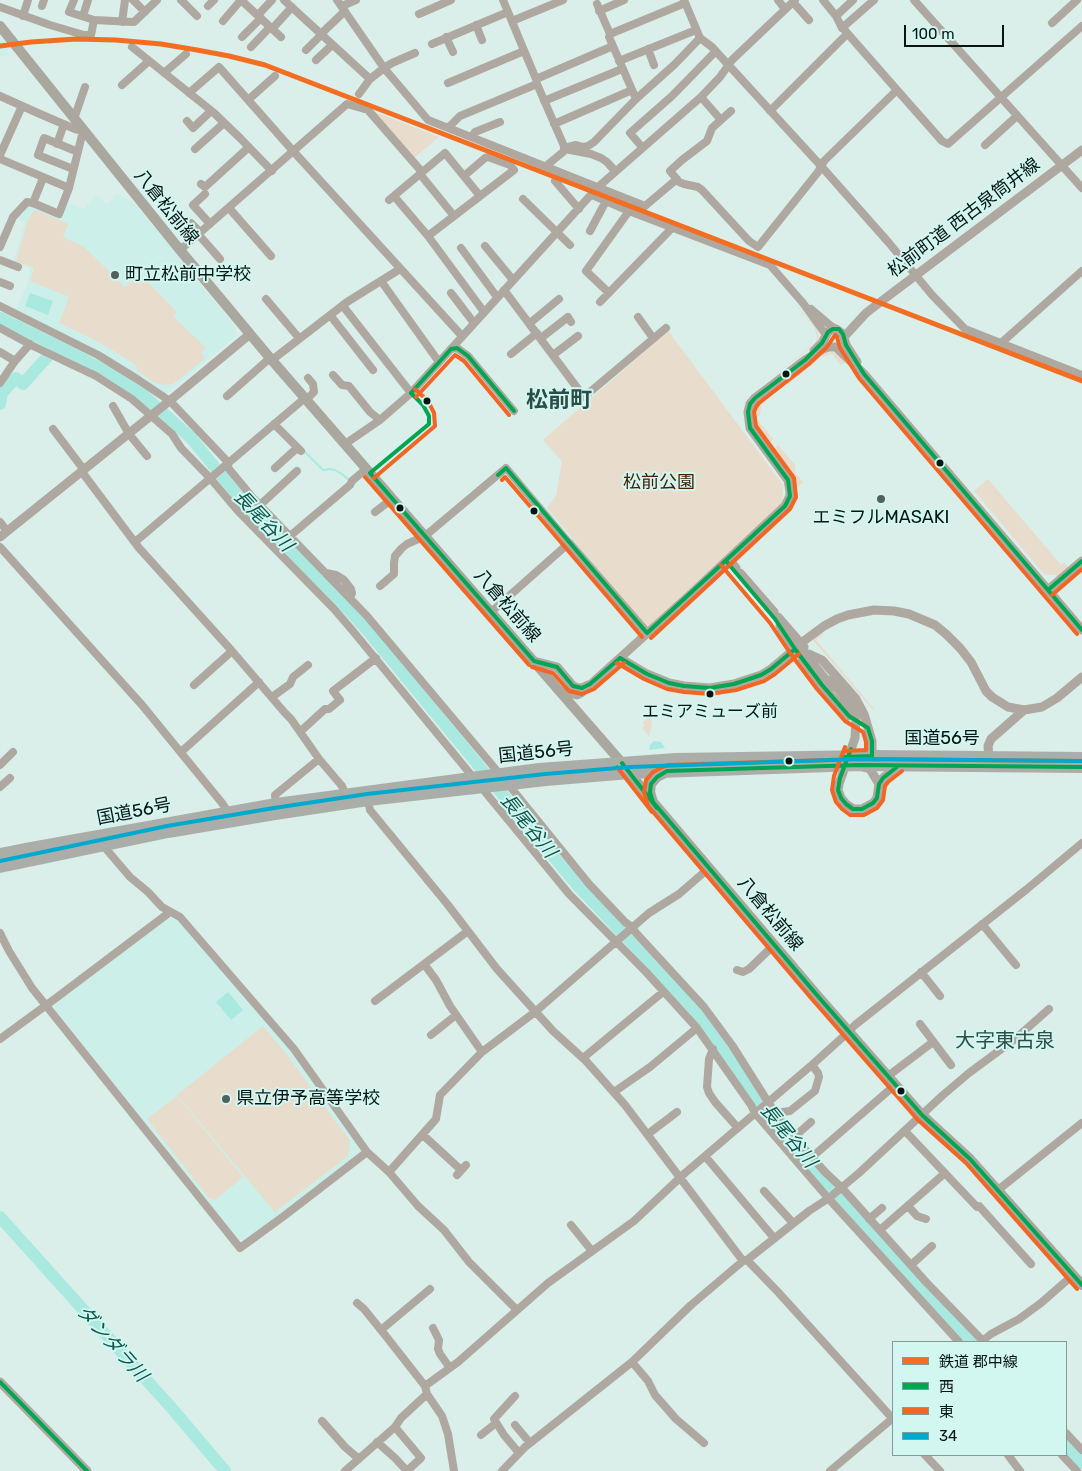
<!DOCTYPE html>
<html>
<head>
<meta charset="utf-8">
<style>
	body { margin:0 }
	#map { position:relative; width:1082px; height:1471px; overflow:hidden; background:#daeeea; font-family:Rubik,"Noto Sans JP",sans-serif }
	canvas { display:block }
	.legend { position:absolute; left:892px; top:1341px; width:175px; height:115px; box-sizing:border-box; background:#d2f6f0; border:1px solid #819c98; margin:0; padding:6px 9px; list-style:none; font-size:15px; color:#081513 }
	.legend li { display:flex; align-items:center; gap:10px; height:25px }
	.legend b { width:25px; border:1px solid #819c98 }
	.scale { position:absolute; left:904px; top:25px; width:100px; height:22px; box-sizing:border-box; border:2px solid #081513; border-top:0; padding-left:6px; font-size:15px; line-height:18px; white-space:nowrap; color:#081513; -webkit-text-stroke:4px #d2f6f0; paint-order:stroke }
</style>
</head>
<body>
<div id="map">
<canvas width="1082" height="1471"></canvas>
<ul class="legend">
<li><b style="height:6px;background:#f36e21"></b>鉄道 郡中線</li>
<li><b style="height:6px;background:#00a651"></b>西</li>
<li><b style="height:6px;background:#f26522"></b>東</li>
<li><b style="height:6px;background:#00a9ce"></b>34</li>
</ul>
<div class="scale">100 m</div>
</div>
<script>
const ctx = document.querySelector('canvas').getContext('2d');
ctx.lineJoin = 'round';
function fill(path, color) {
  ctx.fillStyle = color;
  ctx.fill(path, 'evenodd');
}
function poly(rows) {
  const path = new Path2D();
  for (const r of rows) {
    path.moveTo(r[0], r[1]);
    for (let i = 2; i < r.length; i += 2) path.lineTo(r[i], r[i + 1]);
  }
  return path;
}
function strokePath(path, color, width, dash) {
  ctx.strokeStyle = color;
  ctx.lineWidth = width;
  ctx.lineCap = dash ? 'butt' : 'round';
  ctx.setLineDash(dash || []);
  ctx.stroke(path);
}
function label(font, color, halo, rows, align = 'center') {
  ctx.font = font + ' Rubik,"Noto Sans JP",sans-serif';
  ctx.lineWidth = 4;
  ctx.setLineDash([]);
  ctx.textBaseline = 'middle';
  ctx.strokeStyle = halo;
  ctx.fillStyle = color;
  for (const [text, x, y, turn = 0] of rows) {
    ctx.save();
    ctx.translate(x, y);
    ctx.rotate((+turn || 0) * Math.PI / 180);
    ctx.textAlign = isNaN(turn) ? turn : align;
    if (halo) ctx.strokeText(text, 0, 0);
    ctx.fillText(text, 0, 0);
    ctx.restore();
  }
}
fill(poly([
	[5,39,8,55,0,57,0,41],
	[115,194,118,194,135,204,233,324,236,330,235,337,165,395,16,312,28,281,30,268,13,263,25,222,15,217,27,204,60,217,66,202,84,209,96,195,107,204],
	[167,918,178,919,292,1050,360,1147,359,1155,245,1240,238,1239,54,1008,56,1004]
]), '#ccefe9');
fill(poly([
	[370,110,439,137,413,159],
	[36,210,68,224,63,237,84,247,125,287,139,273,177,312,173,316,206,348,201,352,205,358,173,384,164,385,155,383,137,370,137,367,136,365,109,348,91,338,59,323,69,297,30,281,34,268,16,261,27,223,32,213],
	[791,299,816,327,819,337,817,342,813,346,770,379,815,343,817,337,815,328],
	[666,328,783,485,782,505,647,628,547,508,556,496,562,461,543,440,651,346],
	[832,352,840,356,845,362,841,365,832,354,820,357,813,363,811,360,819,354],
	[804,365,806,369,788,384,785,380],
	[774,392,761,405,760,415,756,418,773,439,769,443,756,426,754,419,755,411,759,403],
	[778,445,795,465,795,473,803,482,797,487,791,472,774,449],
	[988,479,1061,565,1064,562,1069,568,1057,577,1055,575,1050,575,1044,574,974,491],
	[823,632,824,633,816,640,874,709,873,710,812,639],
	[650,716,652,725,649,736,642,728,645,725,643,722],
	[263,1026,288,1056,350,1141,348,1156,275,1212,177,1095],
	[177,1096,243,1177,215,1200,209,1198,147,1119]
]), '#e8dccc');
fill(poly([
	[30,293,53,301,48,315,25,306],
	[654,741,661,742,665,748,649,750,650,745],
	[228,992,243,1010,231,1020,216,1002]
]), '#aae9e0');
strokePath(poly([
	[303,450,323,470,329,469,335,470,342,474,349,480]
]), '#aae9e0', 2);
strokePath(poly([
	[0,318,79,357,116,377,142,394,191,438,243,502,348,609,367,630,577,885,689,1004,709,1028,749,1087,779,1130,823,1181,972,1342],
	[0,404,2,393,16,378,23,384,57,346],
	[0,1217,169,1405,225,1471],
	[1066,1445,1082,1463]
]), '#aae9e0', 12);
strokePath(poly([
	[74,0,69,12,94,20,134,22,157,0],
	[133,0,145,12],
	[181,0,197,16],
	[241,0,281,37],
	[284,0,370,79],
	[337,0,384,68,428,120,645,206,677,179],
	[503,0,536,79,537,84,564,146,565,149,563,152,546,166],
	[684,0,700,38,712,47,821,166,889,243,932,295,965,329,1082,375],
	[778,0,785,9],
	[823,0,836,16,841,26,897,90],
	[914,0,1082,188],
	[793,2,809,20],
	[597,4,610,34],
	[42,6,44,0],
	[208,6,214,0],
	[342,6,356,0],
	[0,7,50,25,84,35,91,35,94,20],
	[599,11,624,0],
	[419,14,451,0],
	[258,15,272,0],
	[23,16,28,0],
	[83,16,88,0],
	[836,16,853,0],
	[223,21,241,0],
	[512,21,563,0],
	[122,22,125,0],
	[1052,23,1077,0],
	[476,25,482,40],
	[842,28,874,0],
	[272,29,292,7],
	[242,37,261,18],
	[446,37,453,52],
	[432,44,508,12],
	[132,47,213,112,240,138,272,171],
	[251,47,270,27],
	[648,49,654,65],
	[306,50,321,35,325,30,345,11],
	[316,60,332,45],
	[619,61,696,30],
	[164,73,186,54],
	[536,79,613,46],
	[448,83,524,51],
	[122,85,149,61],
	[189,93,219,67,294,152,462,336],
	[359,94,370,79,384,68,392,63,415,53],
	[0,96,40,114,75,129,83,131,69,188,59,214,33,203,27,202,13,217,0,247],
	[701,97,721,120],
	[636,99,613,46,609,37,610,34,685,3],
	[248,100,275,76],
	[544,101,622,69],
	[731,111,712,128,707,141,682,160,670,171,679,182,684,184,698,187,702,190,749,241,758,247,818,172,824,161,897,90,942,141,948,144,1082,26],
	[770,111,847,34],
	[74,119,85,87],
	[187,121,193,128,211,111],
	[554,124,632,90],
	[448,128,460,116,537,84],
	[471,137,475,132,500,122],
	[57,144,64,124],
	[985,145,1017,116],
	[642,147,630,133,672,96,716,51],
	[564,148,576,145,583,147,588,146,594,142,636,99,675,64,700,38],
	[195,149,224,123],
	[565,149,591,154,601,158,607,162,615,171],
	[0,155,22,106],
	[0,159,69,188],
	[73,169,38,155,44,138,78,152],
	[420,174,454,216],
	[555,181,579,209],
	[201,184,205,187,249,147],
	[205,194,193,205,210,224],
	[592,195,629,211,770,265,803,303,826,335],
	[394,196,428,236,484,312],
	[523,199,570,245],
	[389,200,445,153,480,196],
	[33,203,43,178],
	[229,208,271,256],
	[191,223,200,232],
	[590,231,606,201],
	[198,234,220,259],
	[428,236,514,170,510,165,488,157,485,158,464,176],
	[485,246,513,280],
	[461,248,497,297],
	[180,250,347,104,368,110,422,172],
	[0,260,18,267],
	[381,281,439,362],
	[0,282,10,286],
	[504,290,584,397,666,328],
	[451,293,474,323],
	[609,293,586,271,629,211],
	[266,299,299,338],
	[600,302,673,227],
	[0,306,98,355,137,379,170,401,226,460,229,469,253,498,367,616,508,784,589,884,625,922,633,928,636,933,704,1007,732,1045,775,1113,796,1139,825,1172,842,1188,926,1282,984,1342],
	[343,306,411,393],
	[811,309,831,326,836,329],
	[330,315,373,370],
	[638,317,653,338],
	[530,323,559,299],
	[0,328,33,346,96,376,132,399,172,434,181,448,210,478,238,511,334,609,352,630,569,894,646,972,697,1028,751,1105,755,1113,828,1198,959,1342],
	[541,338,568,317,571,322],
	[1000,344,1082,271],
	[451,349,457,348,468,356,514,411],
	[0,352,15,361],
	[511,354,537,333],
	[553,355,578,336],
	[272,360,347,302,400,269],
	[333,375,342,385,349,386,370,412,380,420],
	[0,383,15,361,30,344],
	[227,396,270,358],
	[306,400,314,392,313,384,308,378],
	[113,406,129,434,147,456],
	[274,424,301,451],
	[53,429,84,470],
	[345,444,380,420,411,393,598,187,701,97,720,77,732,60,795,0],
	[275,468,297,448],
	[82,472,139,548,232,651,285,713,291,719,319,759,342,786,345,794],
	[260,505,297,471],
	[375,512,392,499],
	[0,522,7,531],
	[290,536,350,485,352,481,366,469],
	[135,542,305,398],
	[0,547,142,705,222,803,230,815],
	[326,573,336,575,344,580,351,589,352,593,350,598],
	[380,586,394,574,394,563,395,556,402,548,407,544,425,536,506,468,569,543,491,612],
	[194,685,232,651],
	[272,697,290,684,293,677,308,665],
	[301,731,325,709,329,709,340,700,333,691,376,658],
	[181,752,259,682],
	[0,765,13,752],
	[0,787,10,778],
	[367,796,370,810,448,905,497,969,553,1031,586,1061,625,1105,743,1261],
	[276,804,275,795,319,759],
	[101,843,130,877,148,892,162,907,180,917,294,1049,367,1152,389,1172,418,1206,444,1230,469,1262,517,1310],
	[982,924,1016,965],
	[0,933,9,951,32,988,240,1248,284,1216,367,1152],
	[424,964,436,980,450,1006,482,1052],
	[737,970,743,972,749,969,774,945],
	[921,972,940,996],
	[375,1001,468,931],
	[920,1024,951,1065],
	[431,1035,456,1015],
	[0,1039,56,998,170,912],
	[713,1049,709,1059,707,1087,709,1093,715,1102,738,1128],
	[583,1058,663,992],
	[888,1076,933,1042],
	[614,1092,650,1067,697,1028],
	[775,1113,790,1111,815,1091,819,1077,818,1073,812,1065],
	[905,1131,977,1207,979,1206,1031,1264],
	[648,1134,677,1112],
	[423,1135,461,1170],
	[794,1137,811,1122],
	[705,1156,774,1238],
	[812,1157,895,1085],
	[389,1172,436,1119,440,1095,482,1052,535,1012,649,913,679,894,709,868],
	[457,1175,466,1165],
	[998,1190,1082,1123],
	[764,1191,793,1223],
	[908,1206,917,1216,926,1219],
	[869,1219,882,1208],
	[571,1225,592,1251],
	[880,1230,945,1173],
	[747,1260,778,1292,893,1419],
	[911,1265,932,1246],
	[357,1303,364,1309,385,1335,425,1386],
	[433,1328,439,1340,438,1349,440,1354,450,1368],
	[381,1330,430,1289],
	[981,1342,991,1334,1019,1319,1041,1303,1073,1275],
	[632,1362,648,1381,655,1395,676,1419,704,1443],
	[515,1396,494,1419,504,1435,519,1453],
	[322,1421,345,1447,359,1459],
	[515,1425,530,1443],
	[395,1427,421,1458,407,1471],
	[1066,1433,1082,1450],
	[481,1435,496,1423],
	[377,1442,395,1458,407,1471],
	[925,1455,940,1471],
	[1008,1455,1020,1471],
	[1062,1455,1077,1471],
	[345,1471,395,1427,401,1418,427,1394],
	[454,1471,448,1434,442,1416,427,1394,425,1386,458,1362,548,1283,634,1221,685,1173,813,1064,844,1036,855,1025,1027,889,1082,843],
	[502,1471,525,1447,632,1362,691,1305,743,1261,747,1260,809,1211,829,1198,859,1173,943,1095,969,1073,1015,1039,1049,1009],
	[830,1471,893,1418]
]), '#aea8a0', 8);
strokePath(poly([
	[844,337,866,313,879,303,1082,150],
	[814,351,822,343,828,332,833,329,836,329,843,334,846,345,857,362],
	[0,537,173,398,250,334],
	[569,543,647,633],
	[729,559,736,568],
	[740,573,774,612],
	[1048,590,1082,561],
	[778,617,804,647],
	[780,626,797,653],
	[809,654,822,660,856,699,864,714,872,741,872,756],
	[620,658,647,674,669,683,684,686,710,688,734,684,761,675,771,669,795,649],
	[802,658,822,685,849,716],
	[534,661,557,667,573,686,578,688,582,688,588,685],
	[831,680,849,703,853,711,856,718,855,738,839,784,838,790,841,798,846,804,853,809,862,809,873,803,877,798,879,784,883,778,898,766],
	[832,687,801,649,800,646,801,643,824,626,837,619,848,615,874,610,894,611,909,614,935,625,946,634,960,648,971,662,986,691,992,697,1008,707,1024,710,1042,707,1057,698,1082,677],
	[558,690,577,695,581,693,692,593,785,506,790,496,790,491,788,480,750,428,748,412,750,404,755,398,805,360,823,349,829,347,836,347,838,349,864,374,1082,630],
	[989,757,988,746,991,739,1024,710],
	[863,767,870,769,879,784],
	[0,1382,87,1471]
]), '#aea8a0', 9);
strokePath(poly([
	[0,26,180,250,270,358,622,763,653,802,816,994,922,1115,970,1159,1082,1285],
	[653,802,650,792,651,784,657,777,667,772]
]), '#aaa79e', 10);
strokePath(poly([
	[0,854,26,849,276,804,539,769,676,759,872,756,1082,758],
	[0,867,168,832,275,814,368,800,546,780,630,773,859,765,1082,767]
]), '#abaea8', 12);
strokePath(poly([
	[411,393,451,349,457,348,468,356,514,411],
	[370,473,534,661],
	[370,473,429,424,429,416,423,405,411,393],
	[498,475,506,468,647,633],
	[726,561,775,619,795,649,822,685,849,716,868,728,872,741,872,756,844,757],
	[1048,590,1082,561],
	[647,633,785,506,790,496,788,480,750,428,748,412,750,404,755,398,805,360,822,343,828,332,833,329,839,329,843,334,846,345,864,374,1082,630],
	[620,658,647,674,669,683,684,686,710,688,734,684,761,675,771,669,795,649],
	[534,661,557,667,573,686,582,688,590,684,620,658],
	[851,749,840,778,838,790,841,798,846,804,853,809,862,809,873,803,877,798,879,784,883,778,898,766],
	[622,763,657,808],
	[1082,767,859,765,667,771,657,777,651,784,650,792,653,802,816,994,922,1115,970,1159,1082,1285],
	[0,1382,87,1471]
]), '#00a651', 4);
strokePath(poly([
	[416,397,455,355,464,361,509,415],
	[365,477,529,665],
	[374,478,435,426,434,413,428,401,415,389],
	[502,480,505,477,642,637],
	[721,565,770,623,790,653,817,689,845,721,863,732,866,742,866,750,844,751],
	[1052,595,1082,569],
	[651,638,790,509,796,497,794,478,756,426,754,412,756,407,759,403,809,364,827,347,835,335,837,337,840,348,859,378,1077,634],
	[617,663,644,679,667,689,684,692,710,694,736,690,764,681,775,674,799,654],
	[532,667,553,673,569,691,582,694,594,689,624,663],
	[845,747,834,776,832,790,836,802,842,809,850,815,864,815,877,808,883,800,885,786,888,782,902,771],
	[617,767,652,812],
	[1077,1289,966,1163,917,1119,811,998,648,806,644,792,646,780,653,772,667,765,859,759,1082,761]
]), '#f26522', 4);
strokePath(poly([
	[0,861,167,826,274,808,367,794,545,774,630,767,859,759,1082,761]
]), '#00a9ce', 4);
strokePath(poly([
	[0,46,31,42,76,39,116,40,161,44,197,50,229,56,265,65,1082,381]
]), '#f36e21', 5);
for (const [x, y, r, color] of [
	[115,275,5,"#52615e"],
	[786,374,4.5,"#081513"],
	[427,401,4.5,"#081513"],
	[940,463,4.5,"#081513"],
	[881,499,5,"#52615e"],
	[400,508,4.5,"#081513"],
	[534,511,4.5,"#081513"],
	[710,694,4.5,"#081513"],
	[789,761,4.5,"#081513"],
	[901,1091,4.5,"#081513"],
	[226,1099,5,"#52615e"]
]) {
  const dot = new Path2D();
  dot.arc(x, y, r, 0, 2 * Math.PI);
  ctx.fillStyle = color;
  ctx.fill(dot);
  strokePath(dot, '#d2f6f0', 2);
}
label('17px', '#081513', '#d2f6f0', [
	["エミアミューズ前",710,712]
]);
label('18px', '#081513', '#d2f6f0', [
	["八倉松前線",166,207,51],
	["松前町道 西古泉筒井線",964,218,-37],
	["八倉松前線",507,606,49],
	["国道56号",942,739],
	["国道56号",536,753,-6],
	["国道56号",134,812,-11],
	["八倉松前線",770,914,50]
]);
label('18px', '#081513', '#d2f6f0', [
	["町立松前中学校",125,275],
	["エミフルMASAKI",881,518,"center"],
	["県立伊予高等学校",236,1099]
], 'left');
label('18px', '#442004', '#d2f6f0', [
	["松前公園",659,483]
]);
label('italic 19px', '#0c554d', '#d2f6f0', [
	["長尾谷川",263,521,47],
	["長尾谷川",528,826,51],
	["長尾谷川",788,1136,51],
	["ダンダラ川",112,1344,48]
]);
label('20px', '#2c4c47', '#d2f6f0', [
	["大字東古泉",1005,1041]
]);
label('bold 22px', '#2c4c47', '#d2f6f0', [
	["松前町",559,401]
]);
</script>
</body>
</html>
